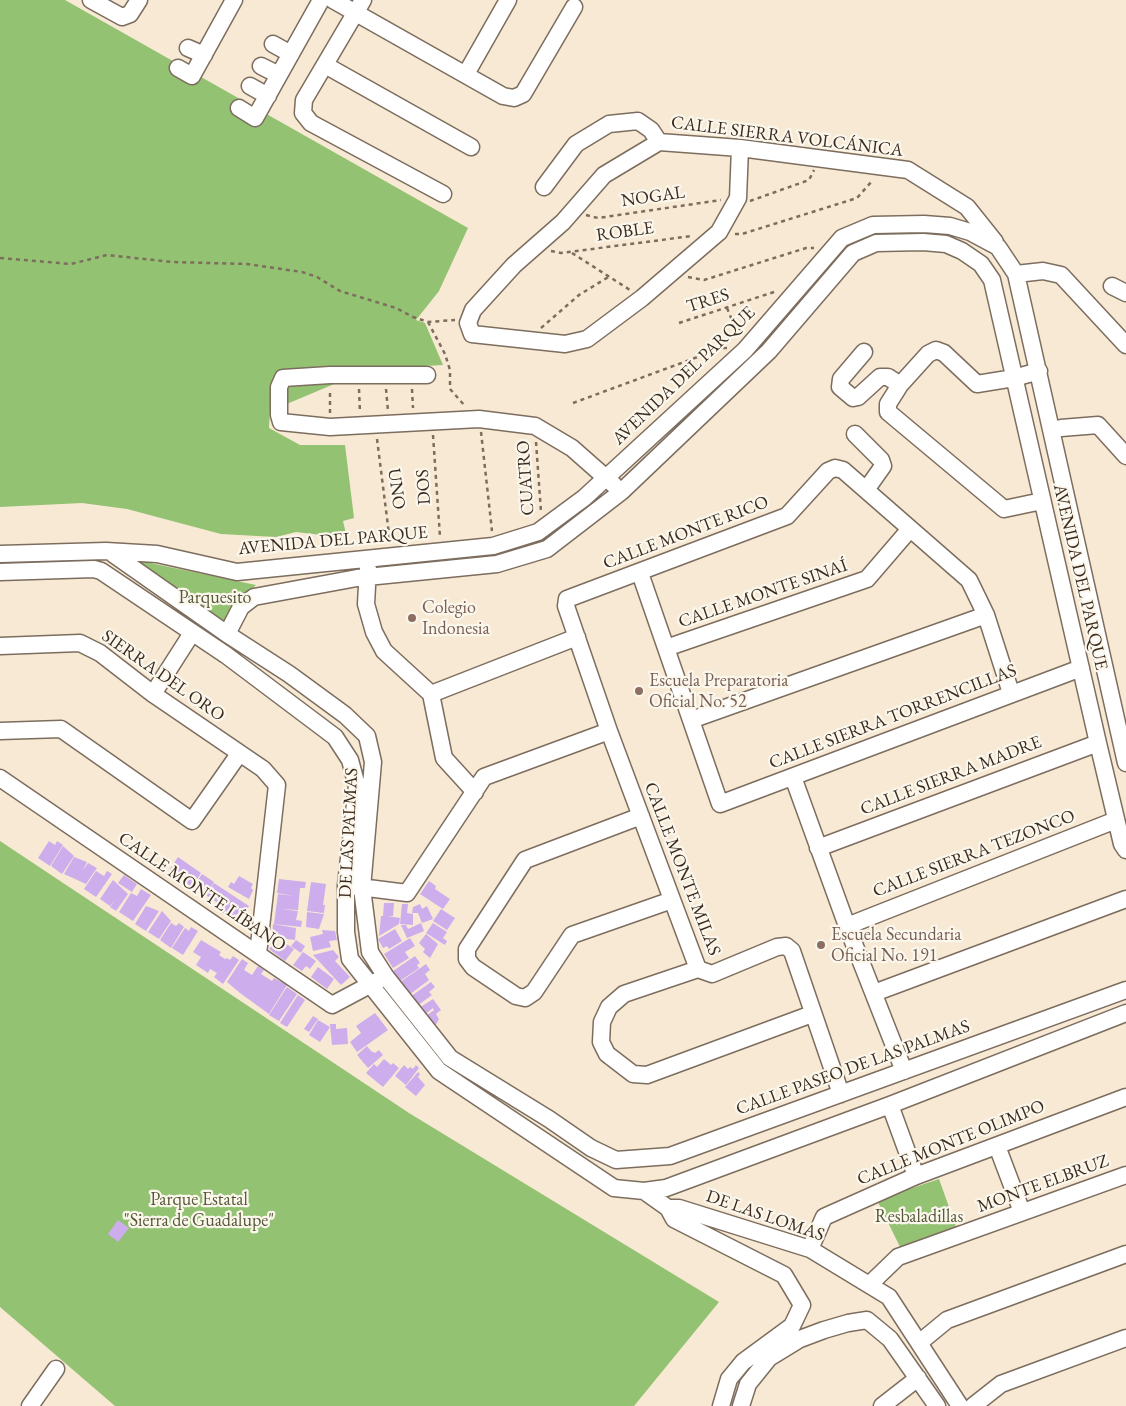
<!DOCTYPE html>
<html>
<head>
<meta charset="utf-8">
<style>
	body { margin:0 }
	canvas { display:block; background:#f7e9d4 }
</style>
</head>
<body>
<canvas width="1126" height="1406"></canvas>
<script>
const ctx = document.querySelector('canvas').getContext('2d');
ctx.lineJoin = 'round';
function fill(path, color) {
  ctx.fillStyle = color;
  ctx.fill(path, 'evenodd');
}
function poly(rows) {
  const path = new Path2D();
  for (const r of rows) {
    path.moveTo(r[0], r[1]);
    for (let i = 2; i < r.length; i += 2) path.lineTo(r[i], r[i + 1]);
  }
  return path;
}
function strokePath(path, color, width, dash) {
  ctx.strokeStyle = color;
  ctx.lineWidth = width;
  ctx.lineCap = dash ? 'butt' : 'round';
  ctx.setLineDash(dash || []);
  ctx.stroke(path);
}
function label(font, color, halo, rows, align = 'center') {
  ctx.font = font + ' "EB Garamond",serif';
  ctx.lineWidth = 4.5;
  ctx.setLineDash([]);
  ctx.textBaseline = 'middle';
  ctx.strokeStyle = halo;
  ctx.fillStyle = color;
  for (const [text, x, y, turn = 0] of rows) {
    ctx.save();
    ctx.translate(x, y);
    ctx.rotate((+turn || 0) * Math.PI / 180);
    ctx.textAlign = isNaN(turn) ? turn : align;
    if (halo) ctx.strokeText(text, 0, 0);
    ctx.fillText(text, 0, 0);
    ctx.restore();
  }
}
fill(poly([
	[0,0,65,0,468,228,439,291,416,320,425,323,443,365,370,369,270,411,269,428,300,445,345,445,354,518,343,521,347,538,296,532,276,537,221,534,127,509,82,503,0,507],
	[126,558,256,585,236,605,225,631],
	[0,841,409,1113,719,1302,634,1406,115,1406,0,1307],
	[939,1179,959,1235,904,1255,877,1200]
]), '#93c272');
fill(poly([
	[49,841,55,845,57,841,63,845,50,866,38,858],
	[63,846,74,856,62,874,51,866],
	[74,857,87,862,83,870,88,863,97,868,86,884,64,874],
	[178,857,201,873,192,887,186,883,184,885,174,878,177,874,170,869],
	[96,871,104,876,107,871,112,874,96,897,84,889],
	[202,874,214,882,204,897,192,889],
	[124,875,137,884,132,892,118,883],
	[239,876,253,884,251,888,253,890,249,899,228,887,231,882,234,884],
	[279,879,306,882,305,888,300,888,298,910,281,909,298,911,296,920,302,921,301,927,274,924,278,894,295,896,277,893],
	[113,880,128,894,116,911,110,907,115,900,110,906,100,899],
	[429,881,436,886,435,889,450,899,443,909,420,894],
	[311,882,326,884,323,905,325,905,324,913,307,911],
	[214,883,249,906,238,922,215,908,218,903,206,895],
	[141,889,151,895,133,921,119,912,131,893,137,896],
	[384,903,394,903,393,916,387,916,400,918,399,924,379,936,381,916,383,916],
	[402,904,408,904,407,913,413,914,413,925,400,924],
	[420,904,422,909,427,906,433,919,422,923,418,913,412,913,413,907],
	[146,906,159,911,146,931,135,924],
	[441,909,455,918,447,930,433,921],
	[162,911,171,921,159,939,148,932],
	[307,912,324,914,319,929,306,927],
	[171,923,176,926,179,923,184,927,171,948,160,940],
	[421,923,424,931,407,938,401,925,406,925,408,929],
	[433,923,447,932,443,938,447,941,445,945,426,933],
	[273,924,296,928,295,940,272,937],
	[191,927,198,931,183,955,172,948,185,928,189,931],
	[395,929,402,941,389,949,387,946,383,948,378,939],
	[322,930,335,931,337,940,329,941,331,947,313,951,310,937,323,934],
	[426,934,438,944,430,958,423,952,425,949,419,943],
	[410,938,415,946,405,952,409,958,393,968,384,954],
	[201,940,221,952,219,955,225,959,227,958,230,960,233,956,239,960,223,984,214,977,217,973,210,969,208,973,196,965,201,957,193,952],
	[296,940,305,946,301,953,291,946],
	[274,943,281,948,285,943,294,949,285,961,269,949],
	[333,950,339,957,335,961,350,977,341,985,313,955],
	[303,952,316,961,310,969,306,966,302,971,293,965],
	[415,956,420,963,417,965,419,968,400,981,393,971],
	[242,959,248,963,244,970,252,975,258,966,264,970,261,974,272,981,274,978,287,985,269,1014,240,993,248,982,240,993,227,982],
	[426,964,430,970,425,974,429,980,409,995,400,982],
	[318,967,334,979,327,989,311,977],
	[431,982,435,987,429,992,432,995,417,1006,410,997],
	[287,987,297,994,279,1021,269,1015],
	[298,995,305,1000,287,1027,280,1023],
	[433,999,441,1010,436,1014,439,1019,434,1028,426,1016,434,1010,433,1008,424,1015,419,1008],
	[375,1013,388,1030,357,1052,350,1042,361,1033,356,1026],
	[313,1016,318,1019,309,1032,304,1029],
	[318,1020,330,1027,320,1042,309,1035],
	[330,1024,336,1024,336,1029,347,1028,348,1044,332,1045],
	[367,1046,371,1051,375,1053,379,1050,383,1055,368,1068,357,1055],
	[384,1059,391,1065,393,1063,399,1068,383,1087,366,1073,374,1064,377,1067],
	[404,1065,408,1069,410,1067,413,1069,416,1065,419,1068,406,1085,395,1076],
	[418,1072,420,1074,418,1077,425,1085,416,1096,405,1087],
	[118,1220,129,1228,118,1242,108,1234]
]), '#ceaded');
const minor = poly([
	[91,0,122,17,130,14,139,0],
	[333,0,503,96,514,98,523,94,574,7],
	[363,0,304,100,303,113,311,123,443,194],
	[273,44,291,54],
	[188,48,204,55],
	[325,65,471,147],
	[261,66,279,75],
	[178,68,192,76,234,0],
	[466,74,508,0],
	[250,86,268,96],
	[239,108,255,118,321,0],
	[740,148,738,198,719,232,642,298,587,339,565,344,472,334,468,323,473,310,514,265,563,222,604,175,659,142,740,148,908,170,967,207,995,242],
	[544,187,576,144,609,124,638,121,651,130,659,142],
	[1016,274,1043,271,1061,275,1126,345],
	[1112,286,1126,293],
	[864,352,841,379,840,387,853,398,858,397,880,377,888,377,900,385],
	[1039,371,1014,378,977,384,944,353,936,350,928,354,900,385,888,404,888,412,1004,509,1042,501],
	[427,375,330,375,283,378,279,387,279,415,281,422,330,427,479,419,535,426,572,448,614,485],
	[1061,428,1098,425,1126,456],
	[855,434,881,460,883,466,866,490],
	[0,554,106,551,157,554,237,572,493,546,538,532,584,498,745,350,842,238,873,225,924,224,950,226,970,232,998,247,1016,274,1126,763],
	[113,554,227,634,289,674,345,715,367,736,373,762,362,888,370,952,386,977,450,1058,549,1119,591,1148,616,1160,670,1156,1126,990],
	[368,568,366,604,374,632,384,651,431,694,444,758,475,792],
	[0,572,94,569,101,571,226,655,335,737,350,760,357,786,346,885,346,932,350,959,439,1071,614,1188,644,1191,666,1188,890,1105,1126,1013],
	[640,573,720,804,1081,668],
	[227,634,241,607,254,597,357,578,497,564,547,549,621,492,769,351,853,253,876,243,923,242,946,244,962,251,981,264,992,280,1098,743,1122,844,1126,850],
	[0,646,80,643,100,653,153,694,263,769,277,785,258,954],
	[666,648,867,579,910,529],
	[153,694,192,633],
	[431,694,577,637],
	[691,720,986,615],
	[0,731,61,729,192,821,239,754],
	[793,777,847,926,904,1071],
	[0,778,332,1005,379,980],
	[641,816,525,860,467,949,467,959,473,967,516,996,525,998,534,992,572,935,672,900],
	[818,848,1098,743],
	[352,886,407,893,484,777,609,731],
	[847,926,1116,820],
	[698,969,624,994,609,1007,602,1022,601,1042,607,1054,633,1074,647,1075,812,1014],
	[874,993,1126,899],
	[841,1094,792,951,786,946,777,947,712,974,698,969,609,731,566,606,567,599,787,516,828,471,835,468,843,470,969,580,986,615,1011,693],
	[890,1105,916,1176],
	[997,1146,1022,1212],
	[644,1191,668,1208,679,1208,810,1249,889,1297,960,1406],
	[668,1208,674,1219,784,1275,802,1305,792,1326,743,1362,729,1379,721,1406],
	[810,1249,824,1217,916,1176,1126,1097],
	[870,1284,898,1257,1126,1175],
	[919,1343,947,1320,1126,1254],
	[30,1406,56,1369],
	[741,1406,748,1384,769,1358,800,1339,824,1330,848,1323,867,1320,890,1339,937,1406],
	[882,1406,918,1378],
	[973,1406,1001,1384,1126,1338]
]);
strokePath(minor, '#7d6d5e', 19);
strokePath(poly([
	[750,201,809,180,814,170],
	[586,215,598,218,721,200],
	[735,234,742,234,857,198,873,180],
	[551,251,561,253,692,236],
	[572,253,630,290],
	[0,258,71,264,107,255,172,262,247,264,302,272,317,277,340,291,396,308,413,317,428,322,455,320],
	[688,277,704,280,806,248,814,248],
	[727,308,734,325,744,332],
	[428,322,445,354,450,370,450,389,465,406],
	[679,323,777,291],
	[541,328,579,295,610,276],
	[359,389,360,413],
	[386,389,388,411],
	[412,389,413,408],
	[573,403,722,348,727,348],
	[330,413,330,389],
	[481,432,492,531],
	[433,435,440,537],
	[377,439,390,542],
	[536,442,541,512]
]), '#7d6d5e', 2.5, [4, 4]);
strokePath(minor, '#fff', 16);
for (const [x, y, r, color] of [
	[412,618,5,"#8d6e63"],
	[639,691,5,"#8d6e63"],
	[821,945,5,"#8d6e63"]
]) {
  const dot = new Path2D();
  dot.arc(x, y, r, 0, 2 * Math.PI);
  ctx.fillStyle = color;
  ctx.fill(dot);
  strokePath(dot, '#fbf7ec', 2);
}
label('18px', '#3b2a1e', '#fbf7ec', [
	["CALLE SIERRA VOLCÁNICA",787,137,7],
	["NOGAL",653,197,-8],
	["ROBLE",625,232,-8],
	["TRES",708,301,-18],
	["AVENIDA DEL PARQUE",684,376,-44],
	["CUATRO",526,478,-94],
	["DOS",424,487,-94],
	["UNO",396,489,82],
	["CALLE MONTE RICO",686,533,-21],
	["AVENIDA DEL PARQUE",333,541,-5],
	["AVENIDA DEL PARQUE",1080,577,77],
	["CALLE MONTE SINAÍ",763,594,-19],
	["SIERRA DEL ORO",163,676,35],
	["CALLE SIERRA TORRENCILLAS",893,717,-21],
	["CALLE SIERRA MADRE",951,776,-21],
	["DE LAS PALMAS",349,833,-87],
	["CALLE SIERRA TEZONCO",974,854,-21],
	["CALLE MONTE MILAS",682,869,69],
	["CALLE MONTE LÍBANO",202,892,34],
	["CALLE PASEO DE LAS PALMAS",853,1068,-20],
	["CALLE MONTE OLIMPO",951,1143,-22],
	["MONTE ELBRUZ",1043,1184,-20],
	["DE LAS LOMAS",765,1216,19]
]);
label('18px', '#555837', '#fbf7ec', [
	["Parquesito",215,598],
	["Parque Estatal",199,1200],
	["\"Sierra de Guadalupe\"",199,1221],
	["Resbaladillas",919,1217]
]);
label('18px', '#785e54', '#fbf7ec', [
	["Colegio",422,608],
	["Indonesia",422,629],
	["Escuela Preparatoria",649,681],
	["Oficial No. 52",649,702],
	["Escuela Secundaria",831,935],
	["Oficial No. 191",831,956]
], 'left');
</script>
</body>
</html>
